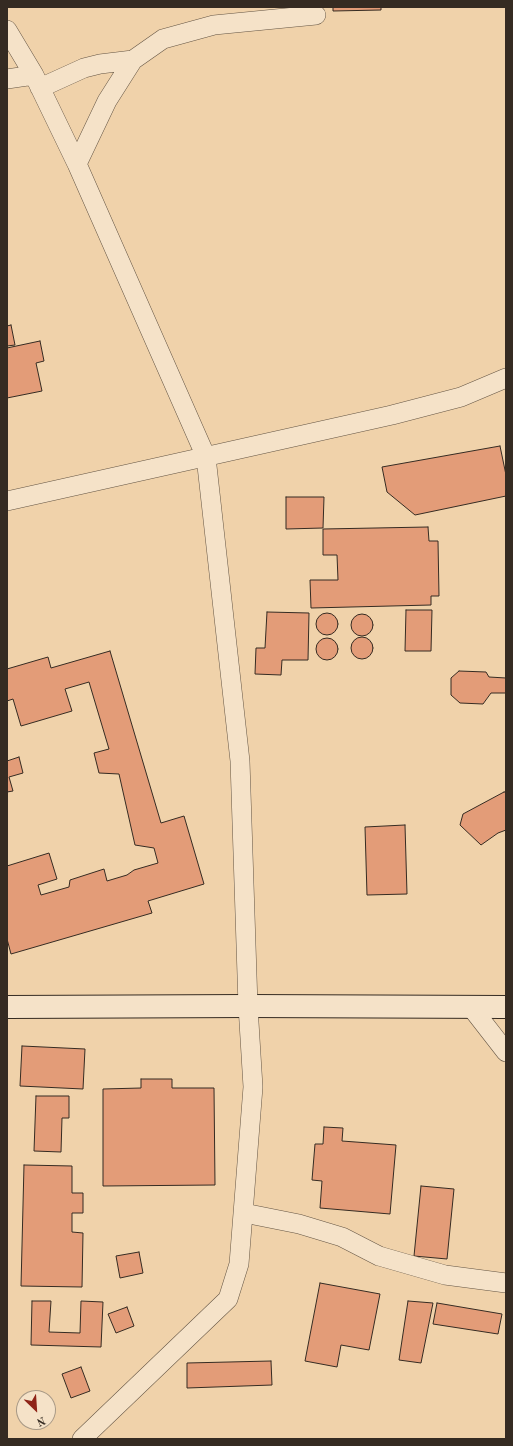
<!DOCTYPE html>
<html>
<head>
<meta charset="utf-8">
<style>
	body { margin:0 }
	#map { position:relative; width:513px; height:1446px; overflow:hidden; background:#f0d2aa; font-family:"Old Standard TT",serif }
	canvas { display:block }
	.frame { position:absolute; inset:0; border:8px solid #352b22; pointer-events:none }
	.north { position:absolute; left:16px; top:1390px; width:40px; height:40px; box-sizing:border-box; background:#f5e2c8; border:1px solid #a89986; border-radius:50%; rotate:155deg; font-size:11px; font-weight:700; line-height:16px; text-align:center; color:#352b22 }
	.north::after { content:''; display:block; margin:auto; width:14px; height:18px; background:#8f2418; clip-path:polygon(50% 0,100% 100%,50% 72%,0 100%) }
</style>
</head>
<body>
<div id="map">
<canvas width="513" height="1446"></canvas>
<div class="frame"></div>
<div class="north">N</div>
</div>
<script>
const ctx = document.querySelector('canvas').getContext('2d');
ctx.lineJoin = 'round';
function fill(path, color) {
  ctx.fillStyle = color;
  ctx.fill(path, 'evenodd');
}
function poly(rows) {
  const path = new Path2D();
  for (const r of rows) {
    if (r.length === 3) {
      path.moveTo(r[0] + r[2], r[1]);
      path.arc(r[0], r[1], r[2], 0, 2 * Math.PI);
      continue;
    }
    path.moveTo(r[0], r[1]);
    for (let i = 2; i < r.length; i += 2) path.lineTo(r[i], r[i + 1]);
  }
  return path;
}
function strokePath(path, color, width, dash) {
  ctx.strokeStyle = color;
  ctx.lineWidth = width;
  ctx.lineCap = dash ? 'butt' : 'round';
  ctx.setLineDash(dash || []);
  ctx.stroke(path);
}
const building = poly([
	[333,7,381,7,381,10,333,11,333,7],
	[11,325,15,345,7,346,7,326,11,325],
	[40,341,44,361,36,363,42,391,7,398,7,348,40,341],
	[500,446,506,475,506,496,415,515,387,492,382,467,500,446],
	[286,497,324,497,323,528,286,529,286,497],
	[428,527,429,541,438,541,439,596,431,596,431,605,311,608,310,580,338,580,337,555,323,555,323,529,428,527],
	[406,610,432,610,431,651,405,651,406,610],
	[267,612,309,613,308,660,282,660,281,675,255,674,256,648,265,648,267,612],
	[327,624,11],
	[362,625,11],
	[362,648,11],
	[327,649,11],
	[110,651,161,823,184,816,204,884,148,901,152,913,11,954,7,939,7,866,49,853,57,879,38,885,41,895,69,887,70,880,104,869,107,881,127,875,134,870,158,863,154,848,135,845,119,774,99,773,94,753,109,749,89,682,65,689,72,711,21,726,13,699,7,701,7,669,48,657,51,668,110,651],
	[459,671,486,672,489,677,506,678,506,693,491,693,483,704,460,703,451,695,451,678,459,671],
	[19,757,23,773,9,777,13,791,7,792,7,761,19,757],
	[504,792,506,792,506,830,498,833,481,845,460,825,463,814,504,792],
	[405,825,407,894,367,895,365,827,405,825],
	[22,1046,85,1049,83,1089,20,1086,22,1046],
	[141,1079,172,1079,172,1088,214,1088,215,1185,103,1186,103,1089,141,1088,141,1079],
	[36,1096,69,1096,69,1118,62,1118,61,1152,34,1151,36,1096],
	[324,1127,343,1128,342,1141,396,1145,390,1214,320,1208,322,1181,312,1180,315,1144,323,1144,324,1127],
	[24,1165,72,1166,72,1193,83,1193,83,1213,72,1213,72,1232,83,1233,82,1287,21,1286,24,1165],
	[421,1186,454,1189,447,1259,414,1256,421,1186],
	[139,1252,143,1273,120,1278,116,1256,139,1252],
	[320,1283,380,1294,369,1350,341,1345,337,1367,305,1361,320,1283],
	[32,1301,51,1301,49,1332,80,1333,81,1301,103,1302,101,1347,31,1345,32,1301],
	[408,1301,433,1303,421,1363,399,1360,408,1301],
	[437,1303,502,1314,498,1334,433,1324,437,1303],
	[127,1307,134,1326,116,1333,108,1314,127,1307],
	[271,1361,272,1385,187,1388,187,1363,271,1361],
	[81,1367,90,1391,71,1398,62,1374,81,1367]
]);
fill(building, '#e39c78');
strokePath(building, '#352b22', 1);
const street = poly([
	[7,30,34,75,77,164,206,457,240,761,248,1006,253,1087,239,1264,228,1299,82,1439],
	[7,79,34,75],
	[40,88,84,68,100,64,133,60],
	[77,164,107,101,133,60,163,39,214,25,316,15],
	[7,501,392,415,461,397,506,378],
	[471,1007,506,1052],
	[244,1213,299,1224,342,1237,379,1256,445,1275,506,1283]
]);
const secondary = poly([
	[7,1007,248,1006,506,1007]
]);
strokePath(street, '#645544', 20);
strokePath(secondary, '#352b22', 24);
strokePath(street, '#f5e2c8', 19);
strokePath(secondary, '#f5e2c8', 22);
</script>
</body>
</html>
